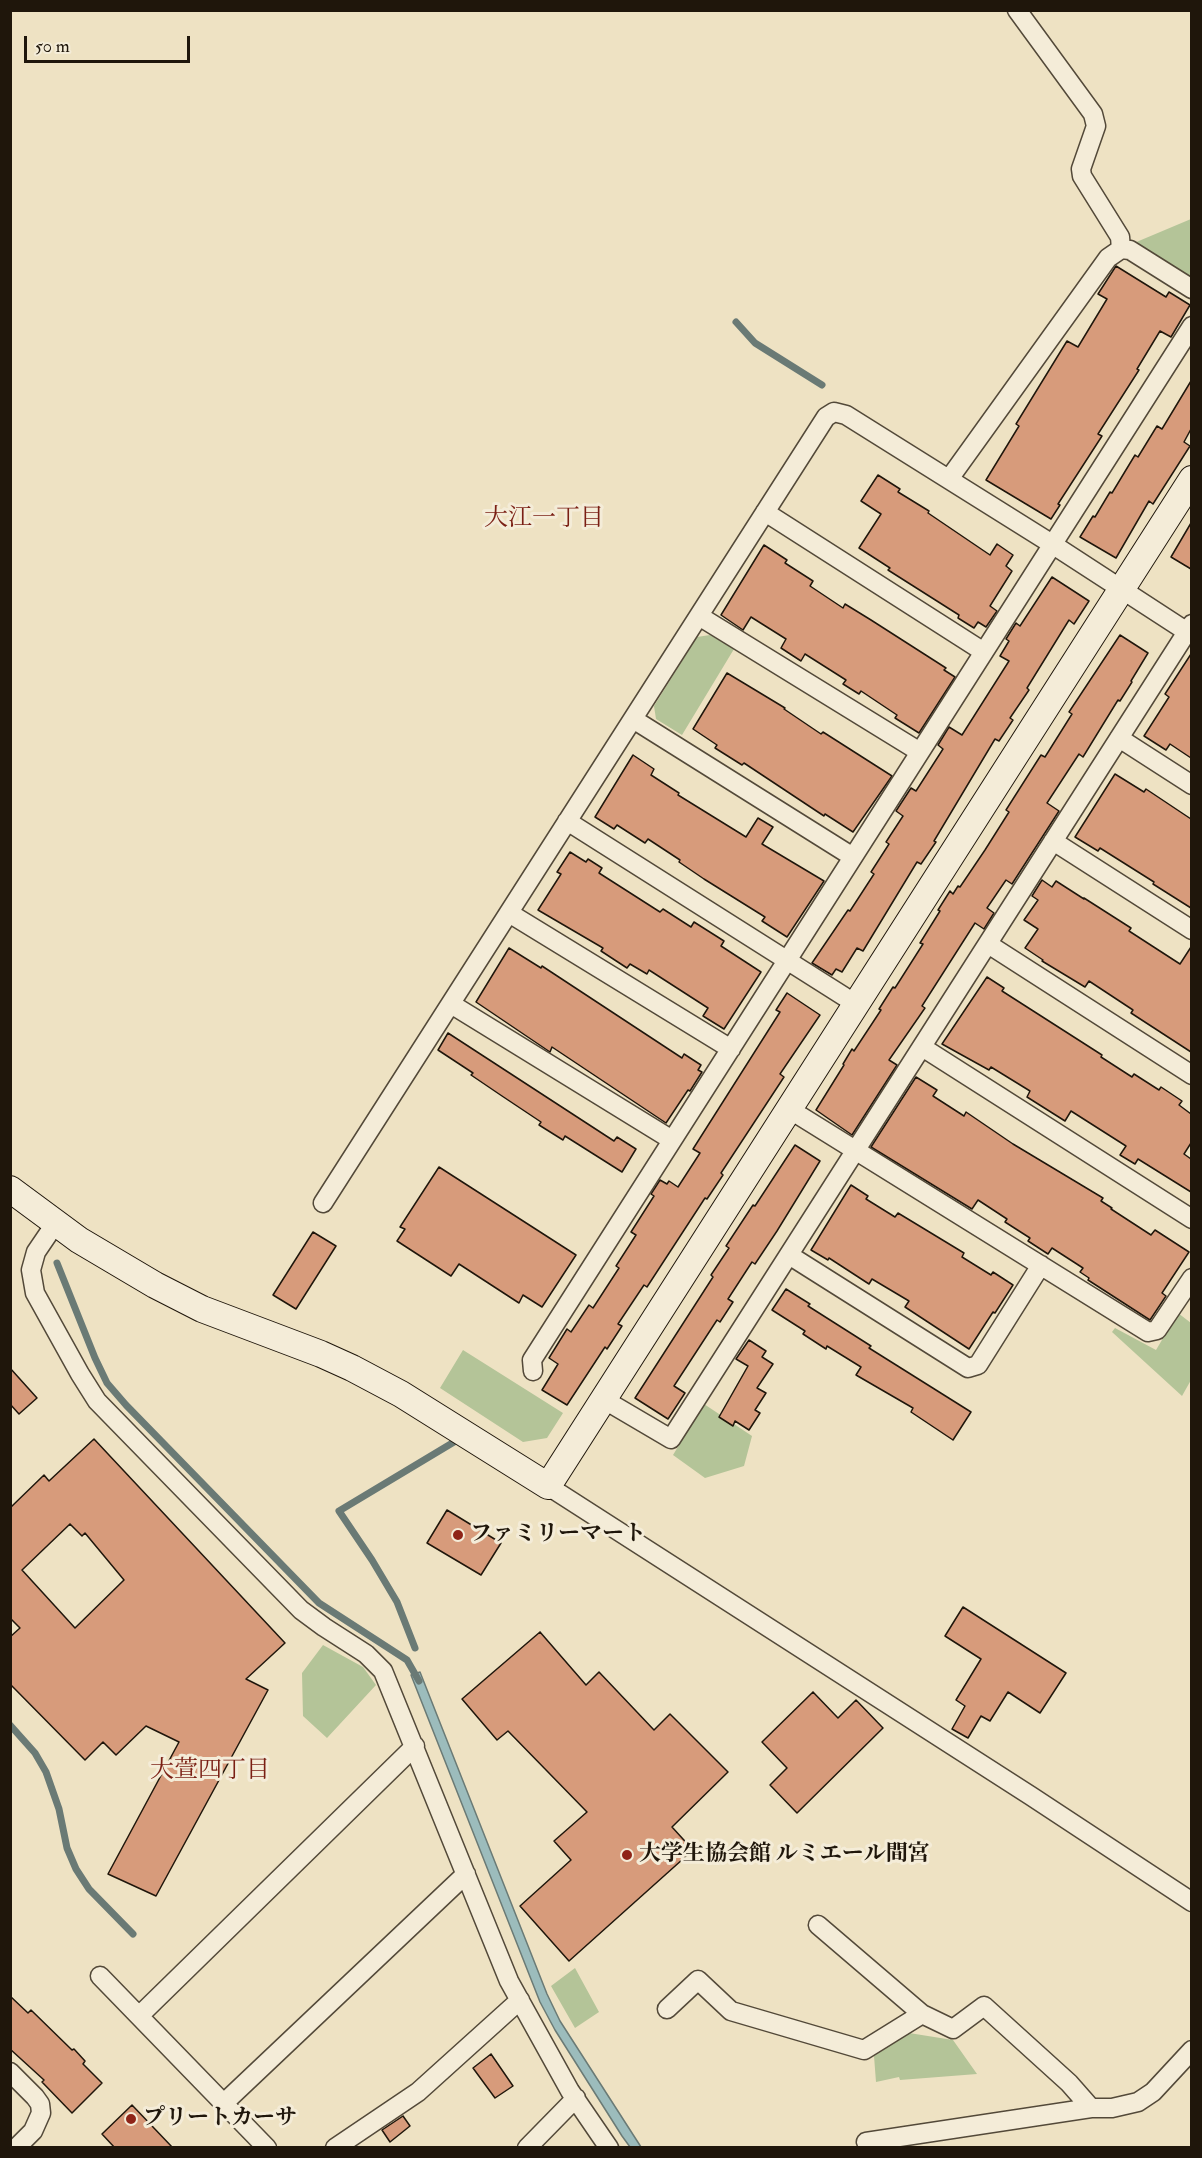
<!DOCTYPE html>
<html>
<head>
<meta charset="utf-8">
<style>
	body { margin:0 }
	#map { position:relative; width:1202px; height:2158px; overflow:hidden; background:#eee2c3; font-family:"IM FELL Double Pica",serif }
	canvas { display:block }
	.frame { position:absolute; inset:0; border:12px solid #1f160b; pointer-events:none }
	.scale { position:absolute; left:24px; top:36px; width:166px; height:27px; box-sizing:border-box; border:3px solid #1f160b; border-top:0; padding-left:8px; font-size:18px; line-height:21px; white-space:nowrap; color:#1f160b; -webkit-text-stroke:4px #f4ecd8; paint-order:stroke }
</style>
</head>
<body>
<div id="map">
<canvas width="1202" height="2158"></canvas>
<div class="frame"></div>
<div class="scale">50 m</div>
</div>
<script>
const ctx = document.querySelector('canvas').getContext('2d');
ctx.lineJoin = 'round';
function fill(path, color) {
  ctx.fillStyle = color;
  ctx.fill(path, 'evenodd');
}
function poly(rows) {
  const path = new Path2D();
  for (const r of rows) {
    path.moveTo(r[0], r[1]);
    for (let i = 2; i < r.length; i += 2) path.lineTo(r[i], r[i + 1]);
  }
  return path;
}
function strokePath(path, color, width, dash) {
  ctx.strokeStyle = color;
  ctx.lineWidth = width;
  ctx.lineCap = dash ? 'butt' : 'round';
  ctx.setLineDash(dash || []);
  ctx.stroke(path);
}
function label(font, color, halo, rows, align = 'center') {
  ctx.font = font + ' "IM FELL Double Pica","Noto Serif JP",serif';
  ctx.lineWidth = 6;
  ctx.setLineDash([]);
  ctx.textBaseline = 'middle';
  ctx.strokeStyle = halo;
  ctx.fillStyle = color;
  for (const [text, x, y, turn = 0] of rows) {
    ctx.save();
    ctx.translate(x, y);
    ctx.rotate((+turn || 0) * Math.PI / 180);
    ctx.textAlign = isNaN(turn) ? turn : align;
    if (halo) ctx.strokeText(text, 0, 0);
    ctx.fillText(text, 0, 0);
    ctx.restore();
  }
}
fill(poly([
	[1191,219,1191,277,1134,243],
	[710,635,734,649,682,735,656,719,654,706,697,637],
	[1178,1313,1191,1323,1191,1380,1182,1396,1112,1332,1115,1328,1156,1350],
	[463,1350,563,1413,547,1438,523,1442,440,1388],
	[704,1404,752,1436,744,1466,705,1478,673,1455],
	[323,1645,363,1667,376,1685,327,1738,303,1716,302,1673],
	[575,1968,599,2012,575,2028,551,1986],
	[909,2033,953,2040,977,2074,900,2080,899,2077,876,2082,874,2056]
]), '#b4c498');
const water = poly([
	[420,1672,547,1994,560,2021,641,2147,630,2147,622,2136,555,2030,540,2002,411,1675,420,1672]
]);
fill(water, '#9cbcbc');
strokePath(water, '#6a7a75', 1.5);
strokePath(poly([
	[736,322,755,343,822,385],
	[57,1263,95,1358,107,1383,126,1405,319,1603,407,1660,419,1681],
	[415,1648,397,1602,372,1560,339,1511,454,1442],
	[10,1725,35,1753,46,1772,59,1809,67,1848,76,1869,89,1889,133,1934]
]), '#6a7a75', 7);
const building = poly([
	[1116,266,1166,297,1169,292,1190,305,1171,337,1160,331,1137,369,1139,370,1098,434,1102,436,1058,504,1060,505,1051,519,986,480,1019,426,1016,424,1067,341,1078,347,1107,299,1098,294,1116,266],
	[1191,381,1191,429,1184,442,1190,446,1153,504,1149,501,1116,558,1080,537,1093,516,1095,517,1110,492,1112,493,1135,455,1138,457,1157,426,1162,429,1191,381],
	[878,475,900,489,898,492,929,511,928,513,990,555,997,544,1013,555,1006,566,1012,571,990,606,997,611,986,627,978,622,974,628,958,618,959,615,888,570,890,568,859,548,881,514,861,501,878,475],
	[1191,523,1191,569,1171,557,1191,523],
	[764,545,787,560,785,563,813,581,810,586,843,608,845,604,871,620,946,668,944,670,955,677,919,733,895,718,897,715,861,691,859,694,843,684,846,680,805,654,801,661,781,648,786,639,751,617,743,630,721,615,764,545],
	[1052,577,1089,601,1074,624,1069,620,1027,688,1029,690,1010,718,1013,720,999,741,995,739,934,841,936,842,921,864,917,862,863,951,857,948,842,972,836,969,832,975,812,963,848,910,850,911,874,874,871,872,889,844,886,842,903,816,896,811,911,788,916,791,943,749,938,745,949,727,962,735,1009,661,1000,656,1009,641,1006,639,1016,623,1020,626,1052,577],
	[1120,635,1148,653,1131,681,1132,682,1120,701,1118,700,1083,757,1079,754,1047,803,1059,811,1012,884,1006,880,987,908,994,913,984,929,975,923,922,1006,925,1008,889,1060,897,1065,852,1135,816,1110,844,1065,843,1064,852,1049,854,1051,881,1010,879,1009,893,987,895,988,923,944,920,943,940,911,938,910,950,891,953,894,958,886,960,887,985,850,1009,812,1006,810,1041,755,1045,757,1072,714,1069,712,1120,635],
	[1191,654,1191,758,1170,744,1166,750,1144,736,1169,697,1165,694,1191,654],
	[727,673,785,708,784,709,821,734,823,732,892,776,853,832,825,814,824,816,744,763,742,765,715,748,717,745,693,729,727,673],
	[633,755,654,769,651,775,679,793,678,795,746,837,758,818,773,827,762,844,824,881,787,937,762,921,765,917,704,879,679,862,680,860,648,839,645,843,617,825,614,829,595,817,633,755],
	[1115,774,1144,792,1146,789,1191,819,1191,908,1153,884,1154,882,1100,848,1098,851,1075,837,1115,774],
	[570,852,586,862,588,859,602,868,599,873,660,912,663,909,691,927,694,922,724,941,721,946,761,972,724,1029,703,1016,708,1008,649,970,647,974,630,964,627,968,601,951,603,948,538,910,561,874,557,872,570,852],
	[1042,880,1052,887,1056,881,1084,899,1084,898,1131,928,1129,931,1180,964,1191,947,1191,1052,1131,1013,1133,1010,1089,981,1085,987,1042,961,1043,960,1025,948,1038,929,1024,920,1038,900,1032,896,1042,880],
	[509,948,541,968,542,966,682,1058,684,1054,701,1065,698,1070,702,1072,690,1091,688,1090,666,1123,552,1047,550,1052,476,1002,509,948],
	[987,977,1004,988,1002,991,1102,1055,1101,1057,1132,1077,1134,1074,1159,1090,1161,1087,1182,1101,1179,1105,1191,1114,1191,1143,1184,1154,1191,1159,1191,1192,1138,1159,1135,1164,1120,1155,1126,1146,1071,1111,1065,1121,1027,1097,1030,1091,991,1067,989,1070,942,1044,987,977],
	[787,993,820,1015,780,1074,784,1077,721,1173,723,1175,707,1199,705,1198,647,1287,644,1285,618,1324,622,1326,607,1349,605,1347,567,1405,542,1390,558,1364,549,1358,567,1329,571,1332,589,1305,593,1308,619,1268,616,1266,636,1235,631,1232,654,1196,651,1194,660,1180,667,1184,669,1181,678,1187,700,1153,693,1149,780,1012,776,1010,787,993],
	[448,1033,614,1141,617,1137,636,1149,622,1172,565,1136,563,1140,539,1125,541,1122,502,1096,471,1075,473,1073,438,1050,448,1033],
	[916,1077,937,1090,933,1096,964,1116,966,1112,1013,1144,1103,1198,1101,1201,1112,1208,1111,1209,1151,1235,1155,1230,1189,1252,1162,1293,1166,1296,1150,1320,1088,1280,1089,1278,1080,1272,1083,1268,1052,1248,1048,1254,1028,1241,1030,1238,1005,1222,1007,1219,978,1200,972,1209,871,1147,916,1077],
	[795,1145,820,1161,777,1231,755,1264,752,1262,728,1299,733,1302,720,1322,717,1320,674,1386,685,1393,668,1419,635,1398,713,1277,711,1275,729,1248,726,1246,753,1205,755,1206,795,1145],
	[439,1167,576,1255,542,1307,523,1295,519,1303,459,1264,451,1276,397,1241,405,1229,400,1227,439,1167],
	[851,1185,868,1196,866,1199,895,1217,898,1213,964,1253,962,1257,991,1275,993,1272,1013,1285,995,1313,993,1312,969,1349,905,1307,909,1301,872,1279,869,1284,829,1258,828,1260,811,1250,851,1185],
	[313,1232,336,1246,296,1309,273,1295,313,1232],
	[786,1289,810,1304,808,1306,871,1346,869,1348,971,1412,953,1440,911,1412,913,1408,856,1375,861,1367,827,1346,826,1349,803,1334,805,1331,772,1310,786,1289],
	[749,1340,766,1351,762,1357,773,1364,757,1388,766,1393,755,1410,760,1413,749,1430,735,1421,733,1426,719,1417,748,1366,736,1359,749,1340],
	[10,1368,37,1398,19,1414,10,1404,10,1368],
	[94,1439,285,1643,246,1679,268,1690,156,1896,108,1874,179,1742,146,1726,116,1755,103,1742,85,1760,10,1684,10,1637,20,1628,10,1618,10,1508,44,1475,49,1481,94,1439],
	[70,1524,82,1536,85,1533,124,1580,75,1628,22,1570,70,1524],
	[447,1510,501,1543,481,1575,427,1543,447,1510],
	[963,1607,1066,1673,1040,1713,1008,1692,990,1721,981,1716,968,1738,952,1729,965,1706,956,1700,981,1659,945,1636,963,1607],
	[540,1632,586,1685,599,1672,654,1730,670,1714,728,1772,672,1827,693,1850,569,1961,520,1906,571,1860,554,1841,587,1812,508,1731,497,1740,462,1699,540,1632],
	[813,1692,838,1718,856,1700,883,1728,797,1813,770,1785,787,1768,762,1742,813,1692],
	[10,1996,28,2013,31,2010,72,2050,74,2049,85,2061,83,2064,102,2083,72,2113,42,2082,44,2080,10,2049,10,1996],
	[491,2054,513,2086,495,2098,473,2068,491,2054],
	[132,2105,173,2148,115,2148,102,2134,132,2105],
	[403,2116,410,2126,390,2142,382,2130,403,2116]
]);
fill(building, '#d79b7b');
strokePath(building, '#1f160b', 1.5);
const street = poly([
	[1017,10,1093,114,1096,126,1081,169,1082,176,1120,237,1121,249],
	[949,479,1108,258,1121,249,1130,250,1192,289],
	[765,512,984,652],
	[699,616,920,752],
	[633,719,853,857],
	[1119,738,1192,785],
	[567,821,856,1004],
	[1053,841,1192,930],
	[509,913,731,1049],
	[988,944,1192,1075],
	[451,1004,672,1140],
	[922,1047,1192,1219],
	[789,1109,1148,1332,1157,1330,1192,1278],
	[323,1203,826,417,834,412,846,415,1052,544,1192,635],
	[55,1224,36,1252,31,1270,35,1293,80,1374,97,1401,301,1610,324,1627,366,1654,383,1671,509,1981,570,2091,609,2148],
	[789,1255,968,1368,978,1365,1041,1265],
	[533,1371,532,1360,1192,326],
	[603,1399,671,1439,1192,624],
	[548,1486,1031,1796,1192,1902],
	[818,1925,922,2014,953,2029,984,2006,1069,2083,1091,2108],
	[100,1976,267,2148],
	[667,2009,698,1980,731,2011,864,2050,922,2014],
	[139,2016,415,1746],
	[10,2072,35,2097,40,2104,41,2113,33,2131,16,2148],
	[224,2103,466,1874],
	[866,2142,1091,2108,1112,2108,1138,2102,1153,2092,1192,2050],
	[335,2148,418,2092,520,2000],
	[527,2148,576,2098]
]);
const secondary = poly([
	[10,1189,79,1240,155,1285,202,1309,321,1354,352,1368,401,1394,548,1486,1192,479]
]);
strokePath(street, '#534939', 21);
strokePath(secondary, '#1f160b', 28);
strokePath(street, '#f4ecd8', 18);
strokePath(secondary, '#f4ecd8', 26);
for (const [x, y, r, color] of [
	[458,1535,6,"#8f2418"],
	[627,1855,6,"#8f2418"],
	[131,2119,6,"#8f2418"]
]) {
  const dot = new Path2D();
  dot.arc(x, y, r, 0, 2 * Math.PI);
  ctx.fillStyle = color;
  ctx.fill(dot);
  strokePath(dot, '#f4ecd8', 2);
}
label('bold 22px', '#1f160b', '#f4ecd8', [
	["ファミリーマート",470,1535],
	["大学生協会館 ルミエール間宮",639,1855],
	["プリートカーサ",143,2119]
], 'left');
label('24px', '#7a1f14', '#f4ecd8', [
	["大江一丁目",544,520],
	["大萱四丁目",210,1772]
]);
</script>
</body>
</html>
